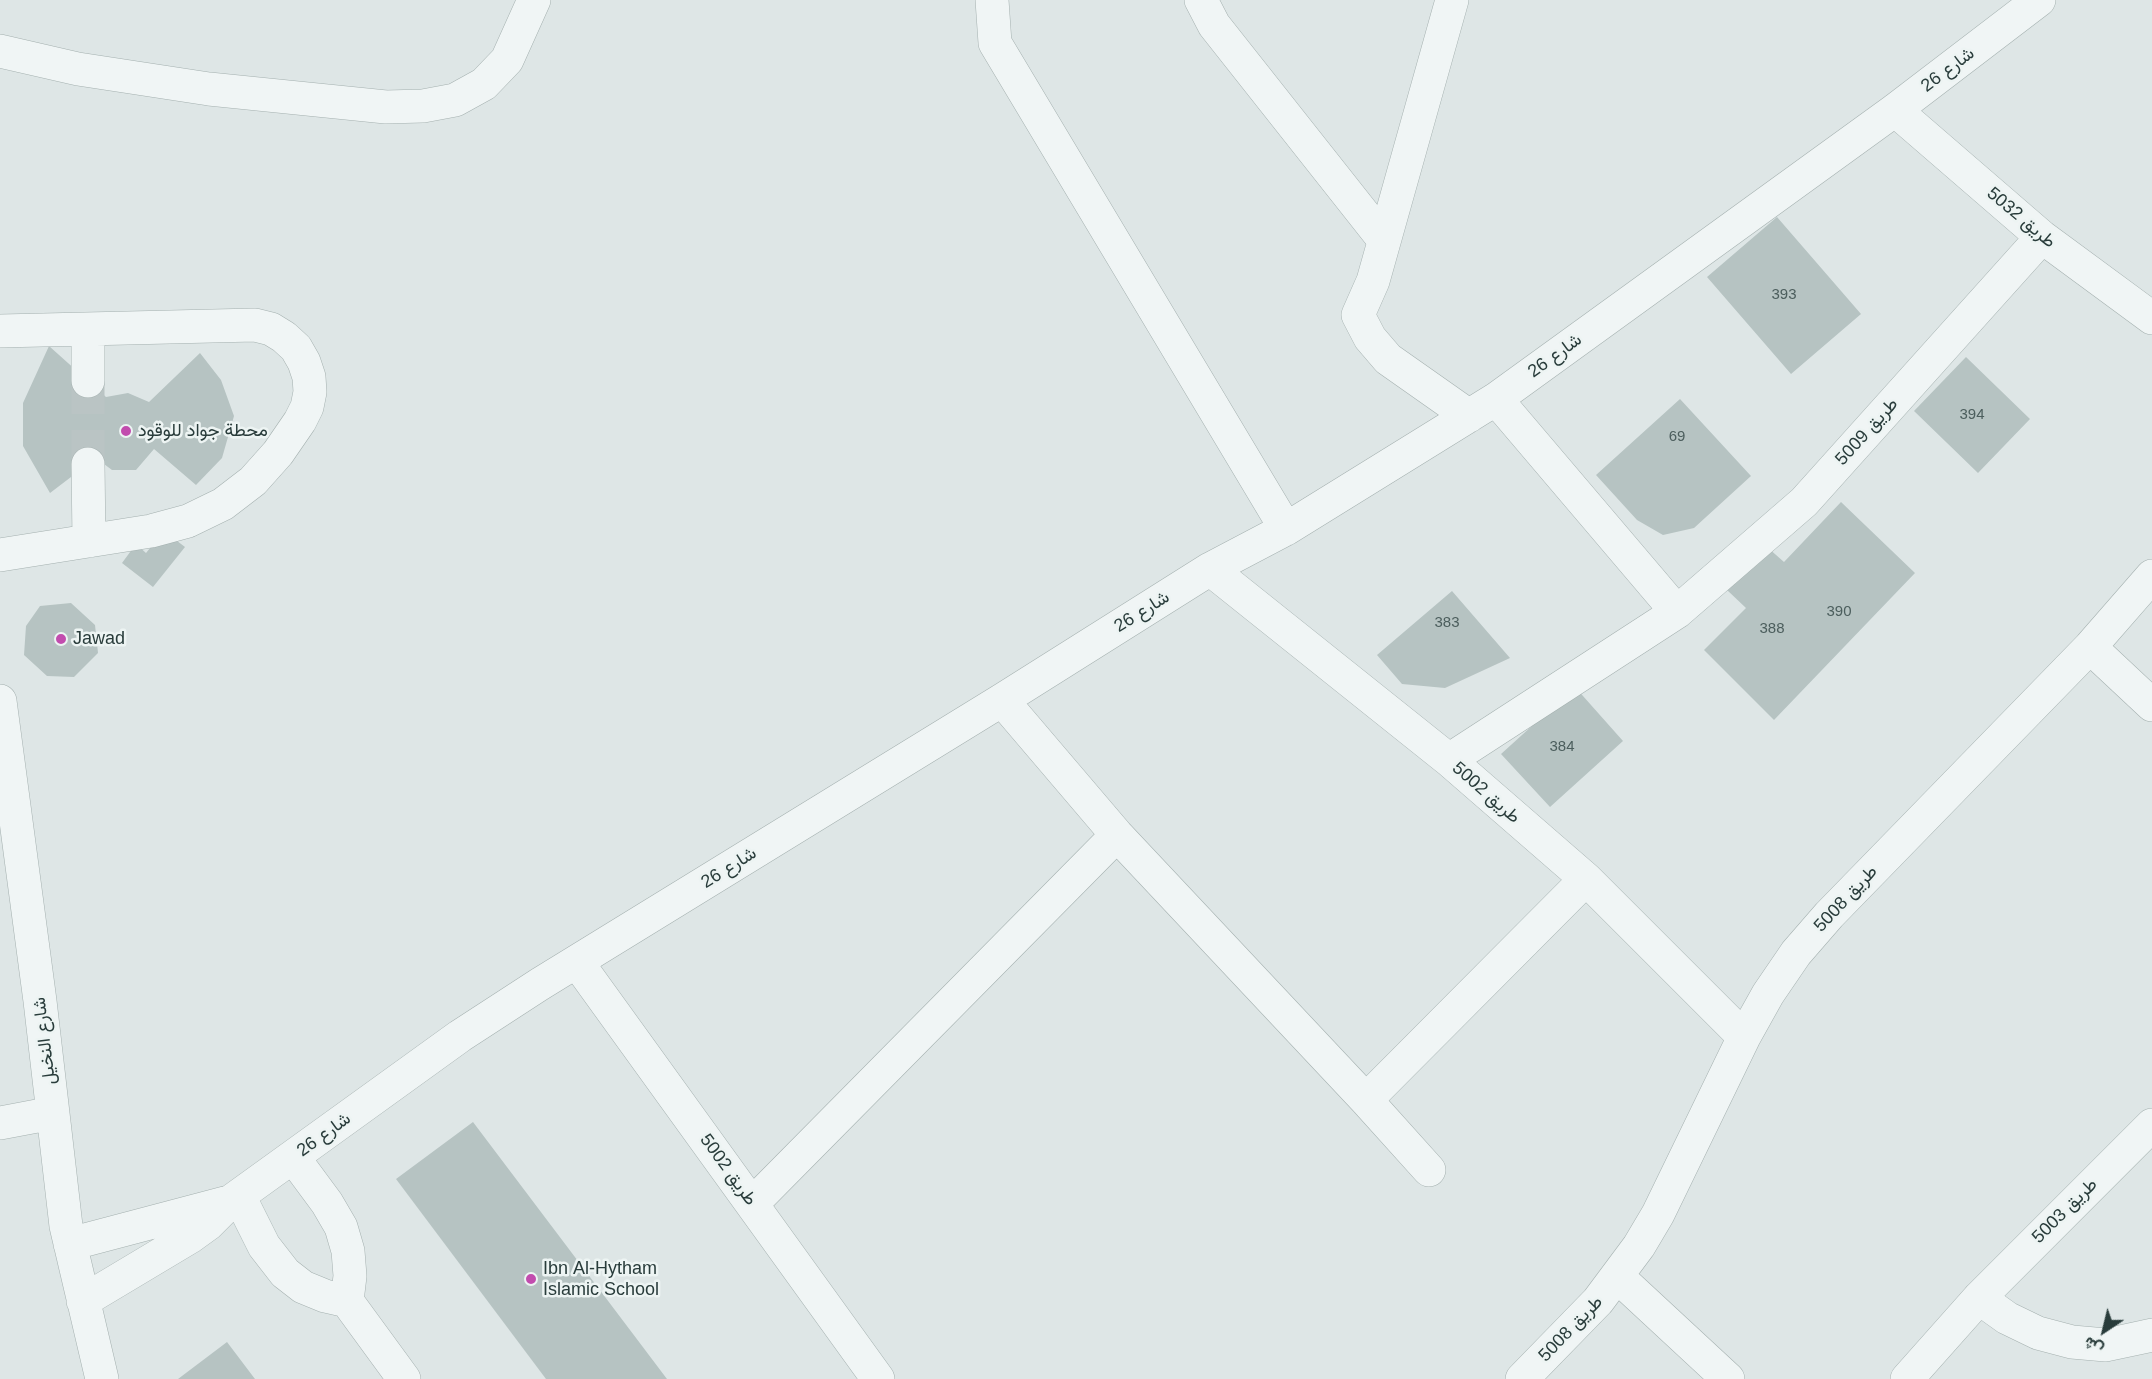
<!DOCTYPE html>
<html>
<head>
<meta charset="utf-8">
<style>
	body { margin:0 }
	#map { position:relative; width:2152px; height:1379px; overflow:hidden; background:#dee6e6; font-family:Helvetica,Vazirmatn,sans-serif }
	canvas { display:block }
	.north { position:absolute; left:2074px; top:1301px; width:60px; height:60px; -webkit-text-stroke:4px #edf4f3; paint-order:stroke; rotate:215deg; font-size:16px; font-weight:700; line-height:24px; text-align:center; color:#293c3b }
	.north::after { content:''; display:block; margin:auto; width:21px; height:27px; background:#293c3b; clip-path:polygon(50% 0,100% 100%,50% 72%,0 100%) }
</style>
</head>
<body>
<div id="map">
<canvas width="2152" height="1379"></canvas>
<div class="north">ش</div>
</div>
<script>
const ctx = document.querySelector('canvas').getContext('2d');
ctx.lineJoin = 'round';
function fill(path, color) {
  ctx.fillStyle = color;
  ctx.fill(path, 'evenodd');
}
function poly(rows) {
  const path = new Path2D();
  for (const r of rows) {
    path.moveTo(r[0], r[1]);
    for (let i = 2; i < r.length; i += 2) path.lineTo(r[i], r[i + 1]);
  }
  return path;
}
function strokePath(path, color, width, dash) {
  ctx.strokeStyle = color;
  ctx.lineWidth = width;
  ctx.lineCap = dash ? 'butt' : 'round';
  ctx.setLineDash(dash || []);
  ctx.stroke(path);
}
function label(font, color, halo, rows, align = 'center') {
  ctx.font = font + ' Helvetica,Vazirmatn,sans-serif';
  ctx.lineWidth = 5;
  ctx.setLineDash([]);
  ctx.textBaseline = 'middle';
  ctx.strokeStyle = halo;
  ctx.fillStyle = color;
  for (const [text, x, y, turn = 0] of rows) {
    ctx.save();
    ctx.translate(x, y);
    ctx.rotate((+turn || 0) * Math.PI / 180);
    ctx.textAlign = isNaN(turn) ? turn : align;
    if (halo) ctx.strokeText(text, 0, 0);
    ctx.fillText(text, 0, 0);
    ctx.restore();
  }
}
fill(poly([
	[1777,217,1861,314,1791,374,1707,277],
	[49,346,106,397,128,393,149,402,200,353,221,380,234,416,222,458,196,485,154,449,136,470,112,470,96,458,50,493,23,446,23,403],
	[1966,357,2030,419,1978,473,1914,411],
	[1680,399,1751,476,1694,528,1663,535,1637,520,1596,475],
	[1841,502,1915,573,1774,720,1704,650,1746,608,1727,590,1767,547,1784,562],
	[164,531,185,547,153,587,122,563,136,544,146,553],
	[1452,591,1510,658,1445,688,1402,684,1377,655],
	[71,603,95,625,98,653,74,677,47,676,24,655,26,626,40,606],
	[1575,687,1623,741,1550,807,1501,754],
	[473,1122,667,1379,546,1379,396,1179],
	[227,1342,255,1379,178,1379]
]), '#b6c3c2');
strokePath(poly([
	[88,381,88,464]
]), '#bac4c4', 33, [33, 16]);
const minor = poly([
	[992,0,995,43,1286,529],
	[1201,0,1214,25,1384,240],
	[1452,0,1373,281,1358,315,1370,338,1388,359,1469,416],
	[0,51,78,69,209,89,386,107,423,106,455,100,484,84,507,60,534,0],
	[1895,110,2042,237,2152,318],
	[0,331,255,325,271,329,284,337,296,348,304,362,309,377,310,392,307,407,300,421,278,453,253,481,223,504,188,521,151,531,0,555],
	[88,381,88,329],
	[1496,399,1677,612],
	[88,464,89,541],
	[1210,569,1449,760,1586,879,1744,1037],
	[2090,647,2152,705],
	[1002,700,1117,835,1366,1100,1429,1170],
	[0,701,40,1001,66,1226,102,1379],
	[1449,760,1677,612,1804,502,2042,237],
	[577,962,878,1379],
	[1366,1100,1586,879],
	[0,1123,53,1113],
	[293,1157,327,1203,341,1227,348,1251,350,1276,347,1301],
	[239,1196,264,1246,285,1273,303,1287,325,1296,347,1301,404,1379],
	[753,1203,1117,835],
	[70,1244,225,1203],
	[1618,1277,1728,1379],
	[1979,1298,2007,1318,2038,1333,2072,1342,2106,1345,2152,1335],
	[83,1301,190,1237,208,1224,230,1202,460,1036,540,984,1002,700,1210,569,1286,529,1496,399,1895,110,2039,0],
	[1522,1379,1598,1301,1639,1246,1658,1214,1744,1037,1768,994,1796,953,1829,915,2090,647,2152,576],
	[1907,1379,1979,1298,2152,1125]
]);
strokePath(minor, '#a4b0af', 34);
strokePath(minor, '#f0f5f5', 33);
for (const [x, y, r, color] of [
	[126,431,6,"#c24cae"],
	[61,639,6,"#c24cae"],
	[531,1279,6,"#c24cae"]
]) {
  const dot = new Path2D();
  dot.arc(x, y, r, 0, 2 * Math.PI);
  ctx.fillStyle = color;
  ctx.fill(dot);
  strokePath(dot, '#edf4f3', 2);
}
label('15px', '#4c5e5d', null, [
	["393",1784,295],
	["394",1972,415],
	["69",1677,437],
	["390",1839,612],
	["383",1447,623],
	["388",1772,629],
	["384",1562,747]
]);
label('18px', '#293c3b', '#edf4f3', [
	["شارع 26",1948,70,-37],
	["طريق 5032",2021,218,40],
	["شارع 26",1555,356,-36],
	["طريق 5009",1867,432,-48],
	["شارع 26",1142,612,-32],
	["طريق 5002",1486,793,41],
	["شارع 26",729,868,-32],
	["طريق 5008",1846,899,-47],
	["شارع النخيل",45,1041,-97],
	["شارع 26",324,1135,-36],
	["طريق 5002",728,1170,54],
	["طريق 5003",2065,1211,-45],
	["طريق 5008",1571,1329,-46]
]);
label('18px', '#293c3b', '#edf4f3', [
	["محطة جواد للوقود",138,431],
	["Jawad",73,639],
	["Ibn Al-Hytham",543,1269],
	["Islamic School",543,1290]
], 'left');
</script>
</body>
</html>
